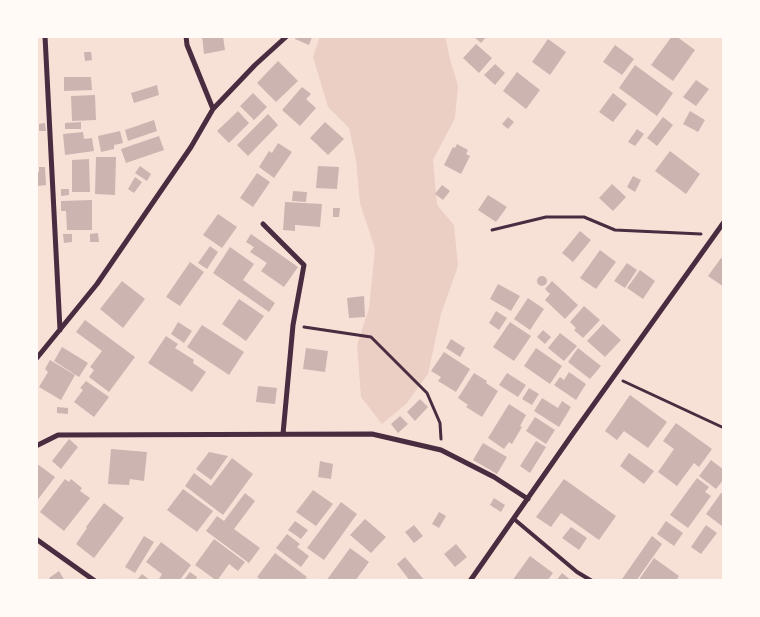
<!DOCTYPE html>
<html>
<head>
<meta charset="utf-8">
<style>
	body { margin:0 }
	#map { position:relative; width:760px; height:617px; overflow:hidden; background:#f7e1d7; font-family:"Fira Sans Condensed",sans-serif }
	canvas { display:block }
	.frame { position:absolute; inset:0; border:38px solid #fffaf5; pointer-events:none }
</style>
</head>
<body>
<div id="map">
<canvas width="760" height="617"></canvas>
<div class="frame"></div>
</div>
<script>
const ctx = document.querySelector('canvas').getContext('2d');
ctx.lineJoin = 'round';
function fill(path, color) {
  ctx.fillStyle = color;
  ctx.fill(path, 'evenodd');
}
function poly(rows) {
  const path = new Path2D();
  for (const r of rows) {
    if (r.length === 3) {
      path.moveTo(r[0] + r[2], r[1]);
      path.arc(r[0], r[1], r[2], 0, 2 * Math.PI);
      continue;
    }
    path.moveTo(r[0], r[1]);
    for (let i = 2; i < r.length; i += 2) path.lineTo(r[i], r[i + 1]);
  }
  return path;
}
function strokePath(path, color, width, dash) {
  ctx.strokeStyle = color;
  ctx.lineWidth = width;
  ctx.lineCap = dash ? 'butt' : 'round';
  ctx.setLineDash(dash || []);
  ctx.stroke(path);
}
fill(poly([
	[320,36,445,36,450,59,458,86,455,118,433,160,437,205,454,225,458,266,441,314,428,374,406,404,382,424,361,397,357,345,369,308,375,249,360,203,356,160,349,128,328,107,313,57]
]), '#ebcfc5');
fill(poly([
	[202,36,223,36,225,50,204,54],
	[296,36,310,36,312,37,309,45,295,39],
	[473,36,487,36,481,43],
	[672,36,676,36,695,50,673,81,651,65],
	[548,39,566,52,550,75,532,62],
	[476,44,492,58,479,73,463,58],
	[615,45,634,59,622,75,603,62],
	[84,52,91,52,92,60,85,61],
	[278,61,298,81,276,102,257,83],
	[495,64,505,73,495,85,484,75],
	[635,65,673,93,657,116,619,88],
	[517,72,540,90,526,109,503,91],
	[64,77,91,77,92,90,64,91],
	[696,80,709,89,696,106,683,97],
	[157,85,159,95,134,103,131,93],
	[302,87,311,94,306,99,316,108,300,126,282,110],
	[253,93,267,107,254,120,240,106],
	[613,93,627,104,613,122,599,112],
	[95,95,96,120,72,121,71,96],
	[238,111,249,123,229,143,217,131],
	[690,111,705,120,698,132,683,124],
	[268,114,278,125,248,156,237,145],
	[508,117,514,122,508,129,502,124],
	[663,117,673,125,657,146,647,138],
	[154,120,157,131,128,141,125,130],
	[81,122,81,129,65,129,65,123],
	[325,122,344,139,328,155,310,138],
	[45,123,46,131,39,131,39,124],
	[637,129,644,134,635,146,628,142],
	[120,131,123,143,114,145,114,149,101,152,98,136],
	[83,132,84,139,92,138,94,151,65,155,63,134],
	[159,136,164,150,126,163,121,149],
	[278,143,292,152,274,178,259,167,269,151,272,153],
	[457,144,468,150,466,154,470,156,461,174,444,165,453,147,455,148],
	[670,151,700,174,686,194,655,171],
	[96,157,116,157,115,195,95,194],
	[89,159,90,192,72,192,72,160],
	[140,166,151,174,147,181,135,173],
	[318,166,339,167,337,189,316,188],
	[39,167,45,167,46,185,38,186,37,172,39,172],
	[257,173,270,182,253,207,240,198],
	[633,176,641,180,635,192,627,187],
	[135,177,142,182,134,193,128,189],
	[612,184,626,197,613,211,599,198],
	[442,185,450,191,443,200,435,194],
	[61,189,69,189,69,195,61,196],
	[293,191,307,192,306,202,292,201],
	[488,195,507,207,496,222,478,210],
	[92,200,92,230,67,230,66,211,61,211,61,201],
	[285,202,322,204,320,227,295,225,295,231,283,230],
	[333,208,340,208,339,217,333,217],
	[218,214,237,227,222,248,203,235],
	[580,231,591,240,573,262,562,253],
	[98,233,99,242,90,242,90,234],
	[63,234,72,234,72,242,64,243],
	[251,234,298,267,284,287,261,271,267,263,250,252,254,247,246,242],
	[210,246,218,252,207,269,198,263],
	[230,247,254,264,243,280,275,303,269,312,213,273],
	[600,250,616,262,596,289,580,278],
	[721,258,724,260,724,287,708,276],
	[190,262,204,272,180,306,166,297],
	[627,263,637,270,625,288,614,281],
	[640,270,655,281,643,299,627,288],
	[542,281,5],
	[122,281,145,299,123,328,100,309],
	[552,281,578,305,565,319,545,300,550,294,545,289],
	[498,284,520,296,511,311,490,299],
	[364,296,365,317,349,318,347,298],
	[528,298,544,309,530,330,514,319],
	[239,299,264,316,246,341,222,324],
	[584,306,600,320,583,338,574,330,576,328,570,322],
	[496,311,507,318,499,330,489,323],
	[85,320,135,357,109,392,89,377,94,370,90,367,102,351,76,332],
	[178,322,192,331,184,343,171,334],
	[510,322,531,336,514,361,493,347],
	[603,324,621,340,605,357,587,341],
	[202,325,244,352,229,375,187,347],
	[543,330,551,337,545,344,537,337],
	[560,333,577,346,564,361,548,348],
	[166,336,178,344,175,348,194,360,193,363,206,372,192,392,148,363],
	[451,339,465,348,460,357,446,348],
	[62,347,88,363,79,377,54,361],
	[306,348,328,351,325,372,303,369],
	[536,348,562,366,550,384,524,366],
	[578,348,601,366,590,379,568,362],
	[444,352,470,369,456,392,438,381,441,377,431,371],
	[50,360,75,375,61,400,39,387,48,372,45,369],
	[569,372,586,384,576,400,554,385,560,377,564,380],
	[474,373,487,381,486,383,498,391,482,417,466,407,468,405,458,398],
	[507,373,526,385,518,397,499,385],
	[86,381,109,397,94,417,74,402,83,390,80,388],
	[258,386,277,388,275,404,256,402],
	[529,388,539,394,532,405,522,399],
	[630,395,667,422,648,448,624,431,617,440,605,431],
	[542,398,558,408,562,401,571,407,559,427,534,411],
	[420,399,428,407,415,421,407,412],
	[509,404,526,415,520,426,522,427,512,444,509,442,504,449,488,438],
	[57,407,68,408,68,414,57,413],
	[400,416,408,424,398,433,391,424],
	[535,417,555,430,546,444,526,431],
	[676,423,712,449,699,467,694,463,677,486,658,472,674,449,663,441],
	[69,439,78,447,61,469,52,461],
	[536,441,546,447,530,473,520,466],
	[483,443,507,457,497,474,473,460],
	[111,449,147,452,144,481,130,479,129,485,108,484],
	[209,452,228,456,211,480,196,469],
	[629,453,654,471,644,484,620,466],
	[232,458,253,474,223,515,185,486,194,473,211,486],
	[711,460,724,470,724,479,716,489,699,476],
	[320,461,333,464,331,479,318,477],
	[36,463,55,477,36,502],
	[697,478,709,487,705,492,711,496,688,528,670,515],
	[65,479,69,482,71,479,82,488,80,491,90,498,64,531,40,512],
	[564,479,616,516,599,540,561,513,551,527,536,517],
	[183,489,213,511,197,532,167,510],
	[313,490,333,504,316,526,296,512],
	[245,493,255,501,234,529,260,548,249,563,206,531,217,516,224,521],
	[721,493,724,494,722,526,706,514],
	[494,498,505,505,501,512,490,505],
	[341,502,357,514,324,560,307,548],
	[104,503,124,518,94,558,76,544,87,528,86,527],
	[439,512,446,516,439,528,432,524],
	[365,519,386,537,371,553,350,535],
	[295,521,308,530,301,539,288,530],
	[666,521,683,533,674,546,657,534],
	[414,525,423,536,414,543,405,532],
	[706,525,717,533,701,554,691,547],
	[571,527,587,538,579,550,562,538],
	[287,534,300,544,297,547,309,556,301,567,276,548],
	[144,536,154,542,135,573,125,567],
	[652,536,662,544,636,581,624,581,622,579],
	[214,539,245,562,238,571,229,564,217,581,195,565],
	[161,542,191,565,179,581,161,581,159,579,162,574,146,562],
	[456,544,467,557,455,567,444,554],
	[350,548,369,562,355,581,326,581],
	[275,553,307,577,304,581,262,581,257,577],
	[530,556,553,573,547,581,512,581],
	[405,557,425,581,410,581,397,564],
	[654,558,679,576,676,581,638,581],
	[59,571,65,581,51,581,49,578],
	[190,572,197,577,195,581,183,581],
	[562,573,572,581,556,581],
	[142,574,151,581,136,581]
]), '#ccb4b1');
strokePath(poly([
	[492,230,546,217,584,217,615,230,701,234],
	[304,327,371,337,427,393,440,423,441,439],
	[623,381,724,428]
]), '#4a2c40', 3);
strokePath(poly([
	[514,519,577,572,592,581]
]), '#4a2c40', 4);
strokePath(poly([
	[45,36,60,330],
	[186,36,187,45,213,109],
	[263,224,304,265,293,325,283,434],
	[36,359,97,284,191,147,213,109,255,65,287,36],
	[36,446,58,435,372,434,441,450,494,477,528,499],
	[36,539,95,581],
	[470,581,574,432,724,222]
]), '#4a2c40', 5);
</script>
</body>
</html>
